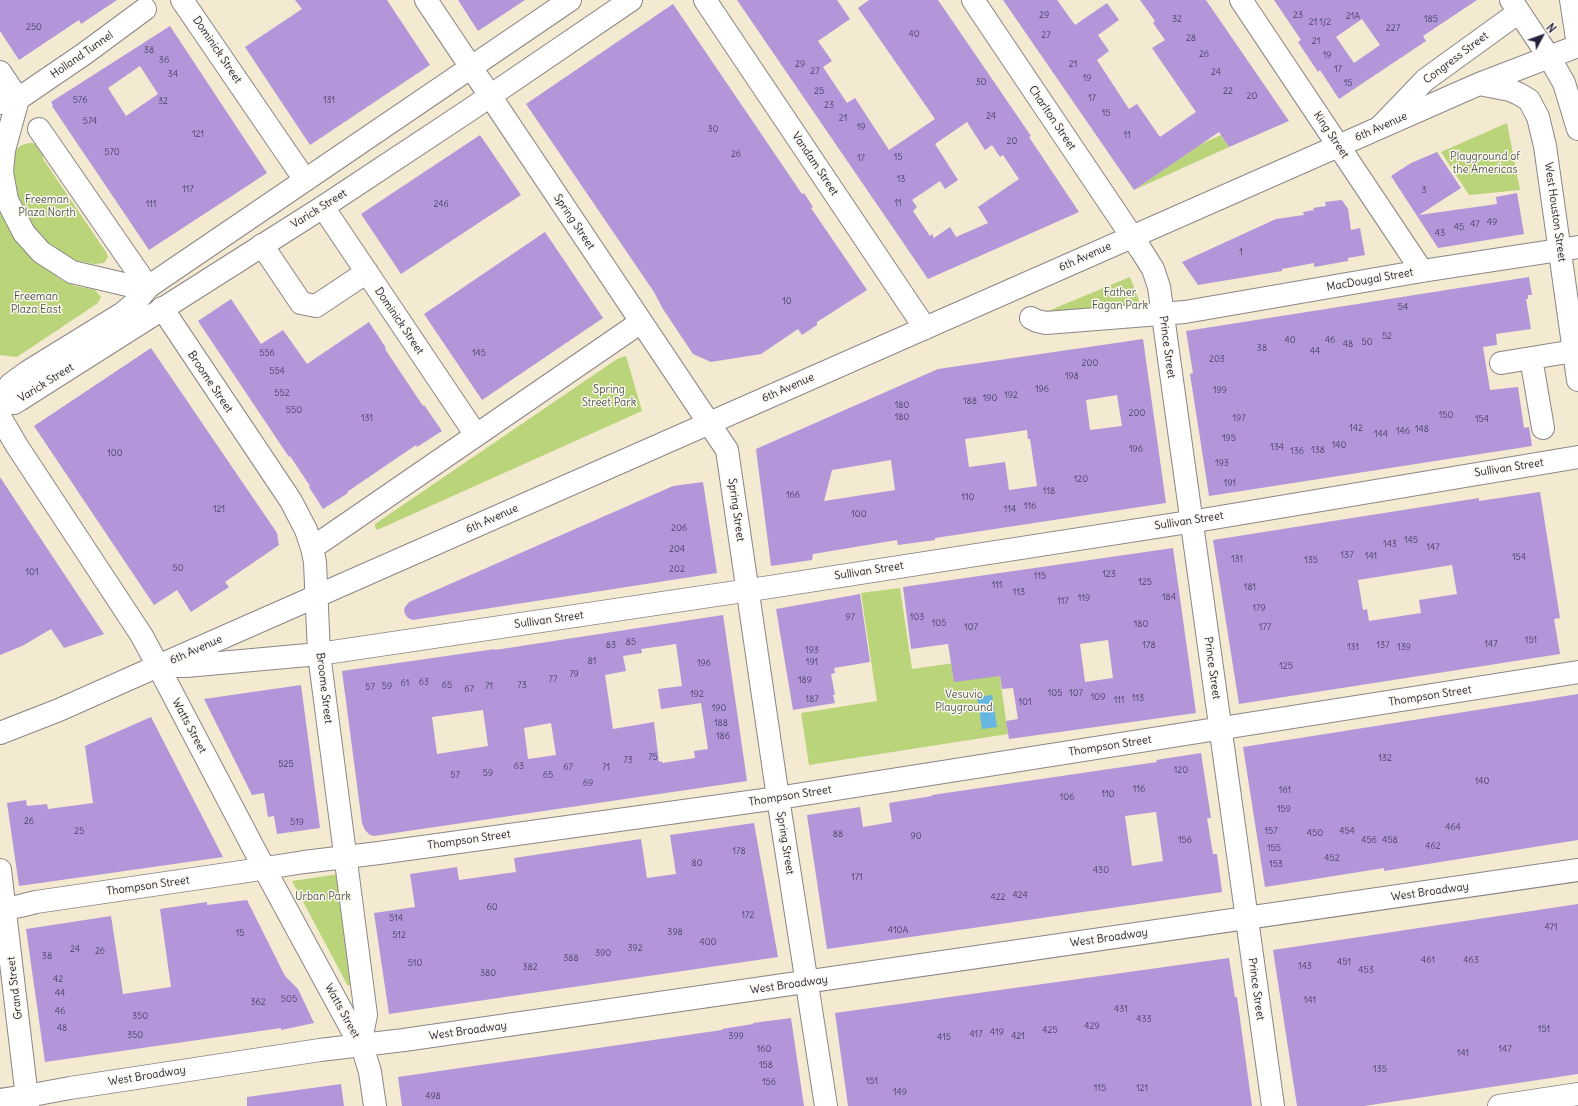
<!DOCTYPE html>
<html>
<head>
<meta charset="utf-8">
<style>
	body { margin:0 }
	#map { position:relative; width:1578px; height:1106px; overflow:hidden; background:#f4e9d1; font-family:Delius,sans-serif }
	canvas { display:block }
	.north { position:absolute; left:1522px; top:16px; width:40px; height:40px; -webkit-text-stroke:3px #fbf7ec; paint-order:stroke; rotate:49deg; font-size:11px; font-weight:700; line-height:16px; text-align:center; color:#22223b }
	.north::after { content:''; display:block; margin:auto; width:14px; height:18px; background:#22223b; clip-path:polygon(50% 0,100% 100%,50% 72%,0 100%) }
</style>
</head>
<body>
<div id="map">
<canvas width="1578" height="1106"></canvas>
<div class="north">N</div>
</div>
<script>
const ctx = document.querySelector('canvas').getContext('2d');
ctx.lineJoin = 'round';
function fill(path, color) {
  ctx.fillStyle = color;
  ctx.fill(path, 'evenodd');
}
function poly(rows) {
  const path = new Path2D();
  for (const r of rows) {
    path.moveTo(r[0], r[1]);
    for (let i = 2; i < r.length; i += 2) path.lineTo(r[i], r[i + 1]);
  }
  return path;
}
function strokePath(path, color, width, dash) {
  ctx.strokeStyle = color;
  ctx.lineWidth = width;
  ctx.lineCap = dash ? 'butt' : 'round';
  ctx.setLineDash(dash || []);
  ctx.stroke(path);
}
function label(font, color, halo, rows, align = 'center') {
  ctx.font = font + ' Delius,sans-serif';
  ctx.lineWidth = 3;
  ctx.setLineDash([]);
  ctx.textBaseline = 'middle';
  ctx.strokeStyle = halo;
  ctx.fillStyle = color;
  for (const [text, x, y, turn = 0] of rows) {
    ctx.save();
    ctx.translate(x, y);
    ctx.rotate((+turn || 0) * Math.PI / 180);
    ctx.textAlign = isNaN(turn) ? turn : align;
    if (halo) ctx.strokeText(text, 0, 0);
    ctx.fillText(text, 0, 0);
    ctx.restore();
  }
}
fill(poly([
	[1507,123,1520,190,1469,195,1441,152],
	[1221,135,1229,147,1134,190,1201,144],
	[29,143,33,143,37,145,43,154,43,159,106,252,108,257,104,263,94,264,73,260,49,244,29,223,11,182,12,154,20,146],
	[0,193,45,267,60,279,75,286,95,290,101,297,98,303,17,357,0,355],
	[1130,277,1144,314,1031,318],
	[626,356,642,411,377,530,375,527,375,524,617,359],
	[900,588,912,669,997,657,1008,734,809,765,801,713,877,701,861,593],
	[340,874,352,984,348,986,292,881]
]), '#b9d479');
fill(poly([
	[992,695,997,727,982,729,977,697]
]), '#67b6e1');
fill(poly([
	[0,0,117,0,81,24,79,20,19,60,0,31],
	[295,0,387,0,430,65,310,145,245,47,302,9],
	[458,0,525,0,478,31],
	[737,0,837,0,850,19,818,41,832,61,823,67,847,103,855,98,889,150,935,119,858,8,869,0,938,0,1031,136,1029,137,1079,212,928,279],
	[967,122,985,150,992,145,1000,157,1003,155,1019,179,978,207,988,223,956,237,950,227,934,238,932,234,930,236,913,211,917,207,912,200,940,181,945,189,958,180,935,144],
	[1003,0,1057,0,1075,25,1107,3,1119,20,1098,35,1109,51,1097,60,1129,109,1137,104,1160,137,1196,112,1152,48,1165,40,1153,23,1155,21,1140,0,1206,0,1289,121,1229,147,1219,132,1134,190],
	[1274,0,1477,0,1423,36,1426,41,1339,99,1320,70,1318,72,1298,42,1301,40],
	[1362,19,1380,45,1354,63,1336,37],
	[673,4,802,194,804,193,813,207,811,208,867,290,817,322,817,325,802,335,798,329,761,354,711,362,693,354,663,309,654,292,526,104],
	[170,26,267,173,149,250,52,106,53,105,51,102],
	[140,66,158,94,126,116,108,88],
	[480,135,521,195,401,274,361,214],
	[1437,152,1461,188,1419,215,1497,204,1496,197,1517,193,1524,234,1438,248,1391,176,1411,163],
	[1342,200,1348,209,1351,230,1360,228,1365,255,1348,258,1348,261,1314,267,1314,263,1282,269,1282,271,1198,285,1182,262,1276,219,1304,215,1303,212,1314,210,1313,208,1326,206,1325,202],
	[545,232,603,318,482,400,424,314],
	[1529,277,1532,295,1528,295,1528,299,1526,299,1531,329,1496,334,1497,345,1483,347,1490,390,1518,387,1524,428,1529,427,1532,446,1209,496,1190,374,1193,373,1186,331],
	[231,299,261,344,283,330,307,364,369,322,386,348,385,349,423,406,424,405,442,431,417,447,416,445,347,492,348,493,323,509,309,487,310,486,290,456,289,457,198,321],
	[1143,339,1166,503,935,538,935,540,898,545,897,540,813,554,812,560,771,566,756,449,938,369],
	[1117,395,1122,426,1090,430,1086,400],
	[1027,430,1028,439,1030,439,1037,486,1009,490,1005,462,969,467,965,439],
	[891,460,895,490,824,501,832,470],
	[151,348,277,533,279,545,225,582,229,587,191,612,177,590,154,605,34,426],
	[0,477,25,515,104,634,64,648,51,629,22,646,0,655],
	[703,482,717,573,413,620,408,618,405,614,404,610,405,607,409,602,673,486],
	[1540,492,1560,618,1554,619,1560,654,1239,704,1213,540,1479,498,1479,501],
	[1452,565,1457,594,1419,600,1421,613,1369,621,1367,609,1363,610,1358,580],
	[1173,548,1196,713,1009,739,1006,721,1018,719,1013,688,1002,689,1000,676,954,682,948,644,911,649,903,587],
	[1108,640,1113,678,1085,682,1080,644],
	[860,594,870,662,834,668,835,673,831,674,835,695,833,695,835,703,793,710,776,609],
	[723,615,747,781,374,836,370,835,365,830,362,823,342,671,495,649,495,650],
	[676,644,682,686,658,689,661,709,701,703,708,749,694,751,695,758,662,763,662,761,659,762,654,722,613,729,605,675,626,671,623,656,642,653,641,649],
	[483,710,488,746,437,754,432,717],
	[551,723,556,755,528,759,524,728],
	[301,685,320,828,277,834,274,816,268,817,264,793,252,795,204,699],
	[1578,694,1578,840,1384,871,1384,868,1265,887,1243,747],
	[151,717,223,857,19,886,7,803,26,800,27,806,47,804,48,809,93,803,85,746],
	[1201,753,1211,818,1207,818,1213,854,1217,854,1222,892,827,949,807,815,860,807,863,827,892,822,889,803,932,796,932,795,1157,762,1156,760],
	[1156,812,1163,861,1132,866,1125,816],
	[754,823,778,957,389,1014,374,913,415,907,410,874,457,867,459,880,516,872,514,858,641,839,647,878,676,874,670,835],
	[247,900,285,976,298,989,314,1023,281,1030,281,1028,45,1062,26,929,111,916,123,994,171,987,160,909,207,902,207,905],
	[1578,904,1578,1074,1364,1106,1297,1106,1273,950],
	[1229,958,1235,997,1237,997,1252,1106,848,1106,835,1013],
	[791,1018,804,1106,402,1106,398,1077,722,1030,722,1029,753,1024,753,1023],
	[341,1084,344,1106,247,1106,247,1097]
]), '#b296d9');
const minor = poly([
	[182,0,305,180],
	[426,0,727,450,778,798,826,1106],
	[705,0,925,328],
	[973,0,1141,250,1153,269,1159,287,1273,1106],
	[1241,0,1422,271],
	[1571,0,1578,45],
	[0,72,18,99],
	[1380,127,1425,80,1519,12],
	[39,129,148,287],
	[323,207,476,435],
	[262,245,301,303,316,306,367,272],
	[162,308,291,501,306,530,312,548,315,562,319,654,366,1015,360,1045],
	[1031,318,1037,321,1046,323,1185,312,1422,271,1578,247],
	[1531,358,1543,428],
	[1501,363,1574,351],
	[312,548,641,322],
	[158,666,186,666,319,654,770,587,1208,519,1578,457],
	[0,910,20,906,36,902,241,872,304,862,379,853,778,798,1578,672],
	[27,1096,70,1088,320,1050,404,1040,1578,870],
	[1499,1106,1578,1094]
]);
const major = poly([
	[1511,0,1549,57,1564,83,1578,129],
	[1479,84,1510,90,1519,94,1529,100,1538,117,1545,146,1578,380],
	[0,396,11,384,29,371,123,313,135,303,148,287,570,0],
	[0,404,14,403,19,400,323,207,471,109,631,0],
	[0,870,28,1106],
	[0,1100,27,1096],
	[375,1106,370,1072,364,1052,264,868,158,666,1479,84,1578,46]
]);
const highway = poly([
	[18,99,4,150,2,172,7,200,24,233,41,252,72,272,132,286,148,287],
	[0,103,18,99,84,54,145,9],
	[0,417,17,446,142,636,158,666,59,710,0,733]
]);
strokePath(minor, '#8b8686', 24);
strokePath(major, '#8b8686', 24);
strokePath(highway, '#8b8686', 24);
strokePath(minor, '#fff', 22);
strokePath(major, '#fff', 22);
strokePath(highway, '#fff', 22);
label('9px', '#463f62', null, [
	["29",1044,15],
	["23",1298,15],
	["21A",1353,16],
	["32",1177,19],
	["185",1431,19],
	["21 1/2",1320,22],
	["250",34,27],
	["227",1393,28],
	["40",914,34],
	["27",1046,35],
	["28",1191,38],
	["21",1316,41],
	["38",149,50],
	["26",1204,54],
	["19",1327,55],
	["36",164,60],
	["29",800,64],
	["21",1073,64],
	["17",1338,69],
	["27",815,71],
	["24",1216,72],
	["34",173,74],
	["19",1087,78],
	["30",981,82],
	["15",1348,83],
	["25",819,91],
	["22",1228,91],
	["20",1252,96],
	["17",1092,98],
	["576",80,100],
	["131",329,100],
	["32",163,101],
	["23",829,105],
	["15",1106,113],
	["24",991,116],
	["21",843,118],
	["574",90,121],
	["19",861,127],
	["30",713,129],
	["121",198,134],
	["11",1127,135],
	["20",1012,141],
	["570",112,152],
	["26",736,154],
	["15",898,157],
	["17",861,158],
	["13",901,179],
	["117",188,189],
	["3",1424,190],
	["11",898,203],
	["111",151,204],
	["246",441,204],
	["49",1492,222],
	["47",1475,224],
	["45",1459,227],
	["43",1440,233],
	["1",1241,252],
	["10",787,301],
	["54",1403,307],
	["52",1387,336],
	["40",1290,340],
	["46",1330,340],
	["50",1367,342],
	["48",1348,344],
	["38",1262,348],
	["44",1315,351],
	["556",267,353],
	["145",479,353],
	["203",1217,359],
	["200",1090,363],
	["554",277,371],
	["198",1072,376],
	["196",1042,389],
	["199",1220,390],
	["552",282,393],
	["192",1011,395],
	["190",990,398],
	["188",970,401],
	["180",902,405],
	["550",294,410],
	["200",1137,413],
	["150",1446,415],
	["180",902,417],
	["131",367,418],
	["197",1239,418],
	["154",1482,419],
	["142",1356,428],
	["148",1422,429],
	["146",1403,431],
	["144",1381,434],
	["195",1229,438],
	["140",1339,445],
	["134",1277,447],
	["196",1136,449],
	["138",1318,450],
	["136",1297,451],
	["100",115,453],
	["193",1222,463],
	["120",1081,479],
	["191",1230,483],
	["118",1049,491],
	["166",793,495],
	["110",968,497],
	["116",1030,506],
	["121",219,509],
	["114",1010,509],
	["100",859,514],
	["206",679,528],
	["145",1411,540],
	["143",1390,544],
	["147",1433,547],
	["204",677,549],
	["137",1347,555],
	["141",1371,556],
	["154",1519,557],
	["131",1237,559],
	["135",1311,560],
	["50",178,568],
	["202",677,569],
	["101",32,572],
	["123",1109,574],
	["115",1040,576],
	["125",1145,582],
	["111",997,585],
	["181",1250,587],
	["113",1019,592],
	["184",1169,597],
	["119",1084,598],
	["117",1063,601],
	["179",1259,608],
	["97",850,617],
	["103",917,617],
	["105",939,623],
	["180",1141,624],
	["107",971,627],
	["177",1265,627],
	["151",1531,640],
	["85",631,642],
	["147",1491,644],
	["83",611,645],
	["178",1149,645],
	["137",1383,645],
	["131",1353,647],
	["139",1404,647],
	["193",812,650],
	["81",592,661],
	["191",812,662],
	["196",704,663],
	["125",1286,666],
	["79",574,674],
	["77",553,679],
	["189",805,680],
	["63",424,682],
	["61",405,683],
	["65",447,685],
	["73",522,685],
	["59",387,686],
	["71",489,686],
	["57",370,687],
	["67",469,689],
	["105",1055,693],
	["107",1076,693],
	["192",697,694],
	["109",1098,697],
	["113",1138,698],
	["187",812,699],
	["111",1119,700],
	["101",1025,702],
	["190",719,708],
	["188",721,723],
	["186",723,736],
	["75",653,757],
	["132",1385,758],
	["73",628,760],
	["525",286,764],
	["63",519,766],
	["67",568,767],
	["71",606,767],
	["120",1181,770],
	["59",488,773],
	["57",455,775],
	["65",548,775],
	["140",1482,781],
	["69",588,783],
	["116",1139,789],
	["161",1285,790],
	["110",1108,794],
	["106",1067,797],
	["159",1284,809],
	["26",29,821],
	["519",297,822],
	["464",1453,827],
	["25",79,831],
	["157",1271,831],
	["454",1347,831],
	["450",1315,833],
	["88",838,834],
	["90",916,836],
	["156",1185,840],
	["456",1369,840],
	["458",1390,840],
	["462",1433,846],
	["155",1274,848],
	["178",739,851],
	["452",1332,858],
	["80",697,863],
	["153",1276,864],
	["430",1101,870],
	["171",857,877],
	["424",1020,895],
	["422",998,897],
	["60",492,907],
	["172",748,915],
	["514",396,918],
	["471",1551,927],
	["410A",898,930],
	["398",675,932],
	["15",240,933],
	["512",399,935],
	["400",708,942],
	["392",635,948],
	["24",75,949],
	["26",100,951],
	["390",603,953],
	["38",47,956],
	["388",571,958],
	["461",1428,960],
	["463",1471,960],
	["451",1344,962],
	["510",415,963],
	["143",1305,966],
	["382",530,967],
	["453",1366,970],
	["380",488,973],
	["42",58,979],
	["44",60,993],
	["505",289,999],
	["141",1310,1000],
	["362",258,1002],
	["431",1121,1009],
	["46",60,1011],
	["350",140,1016],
	["433",1144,1019],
	["429",1092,1026],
	["48",62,1028],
	["151",1544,1029],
	["425",1050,1030],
	["419",997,1032],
	["417",976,1034],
	["350",135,1035],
	["399",736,1036],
	["421",1018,1036],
	["415",944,1037],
	["160",764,1049],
	["147",1505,1049],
	["141",1463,1053],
	["158",766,1065],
	["135",1380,1069],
	["151",872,1081],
	["156",769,1082],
	["115",1100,1088],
	["121",1142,1088],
	["149",900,1092],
	["498",433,1096]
]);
label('11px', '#22223b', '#fbf7ec', [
	["Dominick Street",217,50,56],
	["Holland Tunnel",82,55,-35],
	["Congress Street",1456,58,-37],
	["Charlton Street",1052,118,56],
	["6th Avenue",1381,127,-24],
	["King Street",1331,135,56],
	["Vandam Street",815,164,56],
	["Varick Street",319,209,-32],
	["West Houston Street",1555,212,82],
	["Spring Street",574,222,56],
	["6th Avenue",1085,257,-24],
	["MacDougal Street",1370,280,-10],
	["Dominick Street",399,321,56],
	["Prince Street",1167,347,82],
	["Broome Street",210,382,56],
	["Varick Street",46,383,-32],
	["6th Avenue",788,388,-24],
	["Sullivan Street",1509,468,-9],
	["Spring Street",736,510,82],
	["6th Avenue",492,519,-24],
	["Sullivan Street",1189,521,-9],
	["Sullivan Street",869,571,-9],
	["Sullivan Street",549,620,-8],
	["6th Avenue",196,650,-24],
	["Prince Street",1212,668,82],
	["Broome Street",324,688,83],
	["Thompson Street",1430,696,-9],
	["Watts Street",189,726,62],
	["Thompson Street",1110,746,-9],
	["Thompson Street",790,796,-9],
	["Thompson Street",469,840,-8],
	["Spring Street",785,843,81],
	["Thompson Street",148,886,-8],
	["West Broadway",1430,892,-8],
	["West Broadway",1109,938,-8],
	["West Broadway",789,985,-8],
	["Grand Street",15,988,-97],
	["Prince Street",1256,989,82],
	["Watts Street",342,1011,61],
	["West Broadway",468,1031,-8],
	["West Broadway",147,1076,-9]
]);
label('11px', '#4f574e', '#fbf7ec', [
	["Playground of",1485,157],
	["the Americas",1485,170],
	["Freeman",47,200],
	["Plaza North",47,213],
	["Father",1120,293],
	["Fagan Park",1120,306],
	["Freeman",36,297],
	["Plaza East",36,310],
	["Spring",609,390],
	["Street Park",609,403],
	["Vesuvio",964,695],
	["Playground",964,708],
	["Urban Park",323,897]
]);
</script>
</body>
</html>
